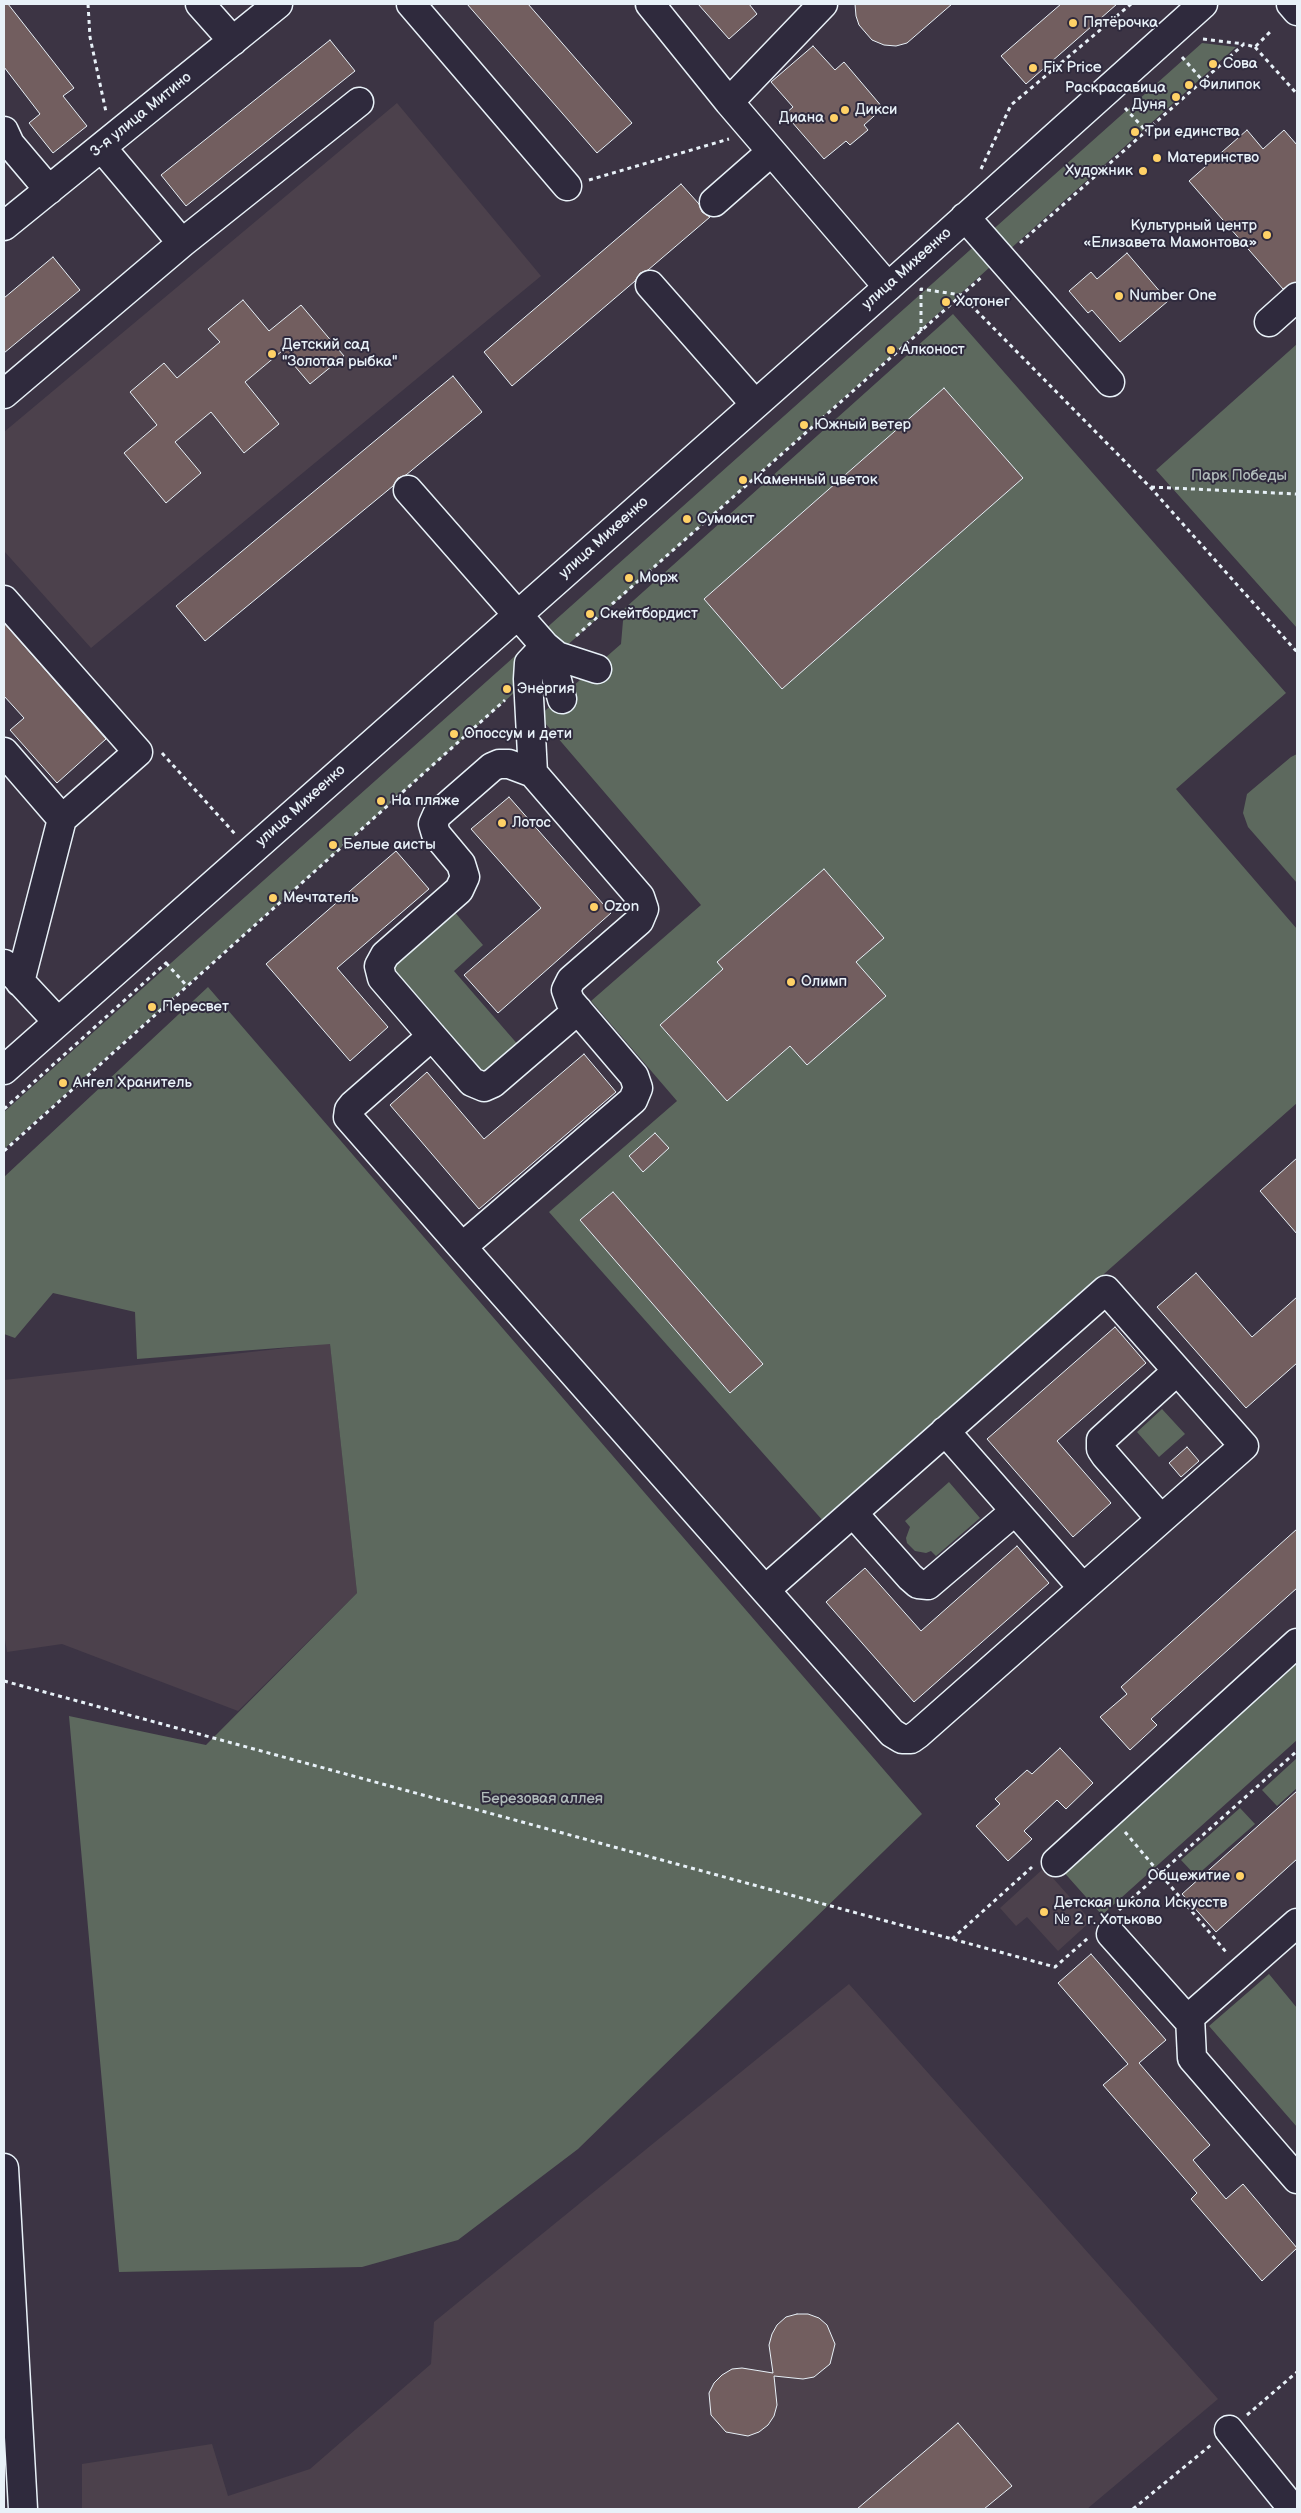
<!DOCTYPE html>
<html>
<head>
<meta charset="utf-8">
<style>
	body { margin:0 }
	#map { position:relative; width:1301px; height:2513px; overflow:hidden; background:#3c3444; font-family:"Balsamiq Sans",sans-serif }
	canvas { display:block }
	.frame { position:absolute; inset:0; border:5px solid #e8f1f8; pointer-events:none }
</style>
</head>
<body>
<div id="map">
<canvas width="1301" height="2513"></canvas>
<div class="frame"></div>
</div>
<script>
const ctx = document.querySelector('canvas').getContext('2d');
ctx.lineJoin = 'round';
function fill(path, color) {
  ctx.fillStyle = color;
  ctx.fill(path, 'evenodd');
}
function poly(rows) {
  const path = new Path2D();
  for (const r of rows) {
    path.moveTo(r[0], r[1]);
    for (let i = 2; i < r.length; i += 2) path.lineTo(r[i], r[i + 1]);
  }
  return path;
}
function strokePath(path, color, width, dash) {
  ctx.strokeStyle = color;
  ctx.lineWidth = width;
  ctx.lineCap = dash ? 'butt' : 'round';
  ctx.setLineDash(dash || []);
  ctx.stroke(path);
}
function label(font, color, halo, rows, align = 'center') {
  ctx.font = font + ' "Balsamiq Sans",sans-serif';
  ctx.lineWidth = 4;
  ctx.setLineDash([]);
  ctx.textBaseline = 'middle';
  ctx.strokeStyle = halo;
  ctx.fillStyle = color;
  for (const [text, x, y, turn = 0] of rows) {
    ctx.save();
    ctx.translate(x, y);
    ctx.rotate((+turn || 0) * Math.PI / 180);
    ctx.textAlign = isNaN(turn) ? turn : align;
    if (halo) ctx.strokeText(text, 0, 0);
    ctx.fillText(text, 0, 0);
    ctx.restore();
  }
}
fill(poly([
	[397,103,541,276,91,648,4,551,4,432],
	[330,1343,357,1593,238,1711,62,1644,7,1652,4,1633,4,1380],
	[1044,1868,1091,1921,1058,1951,1027,1917,1016,1926,1000,1908],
	[849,1984,1218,2399,1087,2509,82,2509,82,2464,212,2444,228,2496,310,2469,431,2364,434,2322]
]), '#4c414c');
fill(poly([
	[1202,43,1236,47,4,1149,4,1112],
	[953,314,1286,693,1176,789,1297,929,1297,1103,824,1522,549,1212,677,1101,591,1001,701,905,539,716,621,644,624,609],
	[1297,344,1297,628,1156,470],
	[1297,754,1297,883,1248,827,1243,813,1247,794,1291,757],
	[452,909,483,945,454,971,520,1047,484,1074,473,1070,393,979,394,960],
	[208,987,922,1814,578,2149,458,2240,362,2267,119,2272,69,1716,206,1745,357,1593,330,1344,137,1359,135,1312,53,1293,15,1338,4,1334,4,1177],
	[1162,1409,1185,1434,1159,1457,1137,1432],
	[949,1482,980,1518,936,1556,931,1551,926,1553,915,1551,907,1543,906,1538,910,1527,905,1521],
	[1297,1657,1297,1740,1102,1915,1061,1869],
	[1297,1758,1297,1788,1277,1806,1262,1790],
	[1240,1808,1255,1824,1196,1876,1181,1860],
	[1269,1974,1297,2008,1297,2127,1209,2026]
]), '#5d695e');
const building = poly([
	[4,4,8,4,74,88,63,96,87,126,53,153,29,123,40,114,4,67,4,4],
	[467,4,528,4,632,123,597,153,467,4],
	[698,4,749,4,757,14,729,39,698,4],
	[855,4,952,4,907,43,896,46,884,45,872,40,859,25,856,16,855,4],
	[1061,4,1117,4,1026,84,1001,56,1061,4],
	[330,40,355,71,186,206,161,175,330,40],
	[813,46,835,70,844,62,883,108,864,125,868,130,850,145,846,141,824,159,785,114,793,107,771,82,813,46],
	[1247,130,1263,149,1284,130,1297,145,1297,282,1283,289,1189,181,1247,130],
	[681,184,699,204,702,212,710,217,648,270,640,273,635,281,512,386,484,352,681,184],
	[1127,253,1168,301,1120,342,1092,310,1088,313,1069,291,1091,272,1097,279,1127,253],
	[53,257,80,290,4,353,4,298,53,257],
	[243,300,269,331,301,305,344,356,310,384,282,351,245,382,279,424,244,453,211,412,175,442,201,473,166,503,124,453,157,425,130,392,164,363,177,378,220,342,208,329,243,300],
	[453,376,482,412,406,475,398,478,393,486,205,641,176,606,453,376],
	[944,388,1023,478,782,689,704,599,944,388],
	[4,623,106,739,57,783,10,730,24,718,4,696,4,623],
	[509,797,611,913,498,1013,464,975,541,908,471,829,509,797],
	[396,851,429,889,337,968,388,1027,350,1061,266,964,396,851],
	[824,869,884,938,856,962,886,996,807,1065,790,1046,727,1101,660,1025,723,969,717,962,824,869],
	[584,1054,616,1092,479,1209,390,1105,427,1072,484,1139,584,1054],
	[655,1133,669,1148,643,1172,629,1156,655,1133],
	[1297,1158,1297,1234,1260,1191,1297,1158],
	[613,1192,763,1364,730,1393,580,1220,613,1192],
	[1196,1273,1252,1337,1297,1297,1297,1363,1246,1408,1157,1307,1196,1273],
	[1115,1327,1146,1363,1057,1441,1111,1503,1073,1537,987,1439,1115,1327],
	[1187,1447,1199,1461,1181,1477,1169,1463,1187,1447],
	[1297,1529,1297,1588,1151,1719,1157,1725,1130,1750,1100,1717,1127,1694,1121,1687,1297,1529],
	[1017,1546,1049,1583,914,1702,826,1602,865,1568,921,1631,1017,1546],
	[1060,1748,1093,1783,1066,1809,1057,1800,1024,1831,1032,1839,1008,1861,976,1826,1000,1804,995,1799,1027,1770,1032,1774,1060,1748],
	[1297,1791,1297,1859,1216,1932,1182,1894,1297,1791],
	[1091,1954,1166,2040,1139,2063,1210,2145,1193,2160,1226,2199,1243,2184,1297,2248,1262,2281,1191,2199,1197,2193,1103,2085,1128,2064,1058,1983,1091,1954],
	[797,2314,808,2314,819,2318,827,2325,835,2344,830,2364,814,2377,803,2379,774,2376,777,2405,774,2416,768,2425,759,2432,748,2436,726,2432,711,2415,709,2393,714,2383,722,2375,732,2369,742,2368,773,2373,769,2345,772,2334,777,2325,786,2317,797,2314],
	[958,2423,1012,2486,984,2509,857,2509,958,2423]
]);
fill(building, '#725e5f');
strokePath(building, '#e8f1f8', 1);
const minor = poly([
	[200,4,233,41],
	[411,4,567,186],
	[650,4,729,102],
	[823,4,729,102,888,287],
	[1291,4,1297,11],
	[4,131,10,144,49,190],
	[714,202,771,152],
	[965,217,1110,382],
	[4,226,278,4],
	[182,243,359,102],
	[650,285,755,404],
	[1269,322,1297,297],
	[4,394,182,243,102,148],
	[408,490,545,646,551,658,562,699],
	[4,600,138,752,62,819,20,982],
	[545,646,557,656,597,669],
	[4,752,62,819],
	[533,773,509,764,499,764,492,767,437,815,433,824,436,834,461,864,465,877,459,890,385,955,379,966,382,978,432,1036,472,1082,484,1087,493,1083,578,1010],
	[4,964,58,1022],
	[432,1036,353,1105,349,1110,348,1117,462,1247,633,1100,638,1088,634,1076,570,1001,566,990,571,980,639,921,644,909,640,897,533,773,528,679,529,663,545,646],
	[4,1070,888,287,1203,4],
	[462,1247,765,1590,892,1733,902,1739,911,1739,918,1734,1244,1446,1106,1290,765,1590],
	[945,1431,1083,1588],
	[853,1513,910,1577,918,1584,928,1585,1015,1511],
	[1161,1519,1105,1455,1101,1449,1101,1440,1177,1371],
	[1056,1862,1297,1643],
	[1297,1923,1190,2017,1192,2058,1297,2179],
	[1111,1934,1186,2018,1190,2017],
	[4,2168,23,2509],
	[1229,2430,1293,2509]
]);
strokePath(minor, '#e8f1f8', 31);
strokePath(poly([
	[88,4,90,37,106,112],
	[1203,39,1244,44],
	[1255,47,1297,94],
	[1182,57,1203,81],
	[1125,108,1146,131],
	[981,169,1011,105,1131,4],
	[589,180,729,139],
	[1020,243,1244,44,1255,47,1272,30],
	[921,331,921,289,961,295,1150,487,1297,652],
	[1151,487,1297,494],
	[576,636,983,276],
	[162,753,235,834],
	[166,963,187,986],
	[4,1109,167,962],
	[4,1151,505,700],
	[4,1681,1055,1967,1088,1938],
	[1125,1832,1226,1952],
	[1119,1910,1297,1751],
	[952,1939,1032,1867],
	[1247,2415,1297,2372],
	[1133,2509,1211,2445]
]), '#e8f1f8', 3, [4, 4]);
strokePath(minor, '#2f2a3d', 28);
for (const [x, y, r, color] of [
	[1073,23,5,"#ffd166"],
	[1213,64,5,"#ffd166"],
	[1033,68,5,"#ffd166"],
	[1189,85,5,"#ffd166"],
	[1176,97,5,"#ffd166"],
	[845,110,5,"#ffd166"],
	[834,118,5,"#ffd166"],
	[1135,132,5,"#ffd166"],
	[1157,158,5,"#ffd166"],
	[1143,171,5,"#ffd166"],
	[1267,235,5,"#ffd166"],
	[1119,296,5,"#ffd166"],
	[946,302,5,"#ffd166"],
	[891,350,5,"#ffd166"],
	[272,354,5,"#ffd166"],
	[804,425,5,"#ffd166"],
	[743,480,5,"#ffd166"],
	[687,519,5,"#ffd166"],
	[629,578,5,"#ffd166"],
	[590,614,5,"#ffd166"],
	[507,689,5,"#ffd166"],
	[454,734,5,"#ffd166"],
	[381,801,5,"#ffd166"],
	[502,823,5,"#ffd166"],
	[333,845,5,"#ffd166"],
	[273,898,5,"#ffd166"],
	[594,907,5,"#ffd166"],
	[791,982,5,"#ffd166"],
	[152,1007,5,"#ffd166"],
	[63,1083,5,"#ffd166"],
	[1240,1876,5,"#ffd166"],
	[1044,1912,5,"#ffd166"]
]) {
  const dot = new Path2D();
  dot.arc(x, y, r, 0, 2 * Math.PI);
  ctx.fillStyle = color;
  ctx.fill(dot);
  strokePath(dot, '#2f2a3d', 2);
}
label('15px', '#e8f1f8', '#2f2a3d', [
	["Пятёрочка",1083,23],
	["Сова",1223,64],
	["Fix Price",1043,68],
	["Филипок",1199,85],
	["Раскрасавица",1166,88,"right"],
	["Дуня",1166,105,"right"],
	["Дикси",855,110],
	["Диана",824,118,"right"],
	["Три единства",1145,132],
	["Материнство",1167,158],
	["Художник",1133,171,"right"],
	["Культурный центр",1257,226,"right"],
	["«Елизавета Мамонтова»",1257,243,"right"],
	["Number One",1129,296],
	["Хотонег",956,302],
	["Детский сад",282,345],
	["\"Золотая рыбка\"",282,362],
	["Алконост",901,350],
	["Южный ветер",814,425],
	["Каменный цветок",753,480],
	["Сумоист",697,519],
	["Морж",639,578],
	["Скейтбордист",600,614],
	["Энергия",517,689],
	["Опоссум и дети",464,734],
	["На пляже",391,801],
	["Лотос",512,823],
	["Белые аисты",343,845],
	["Мечтатель",283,898],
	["Ozon",604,907],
	["Олимп",801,982],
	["Пересвет",162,1007],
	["Ангел Хранитель",73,1083],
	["Общежитие",1230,1876,"right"],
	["Детская школа Искусств",1054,1903],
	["№ 2 г. Хотьково",1054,1920]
], 'left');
label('15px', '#e8f1f8', '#2f2a3d', [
	["3-я улица Митино",141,115,-39],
	["улица Михеенко",907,269,-42],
	["улица Михеенко",604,538,-42],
	["улица Михеенко",301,806,-42]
]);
label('15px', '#b0bbba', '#2f2a3d', [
	["Парк Победы",1239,476],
	["Березовая аллея",542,1799]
]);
</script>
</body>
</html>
